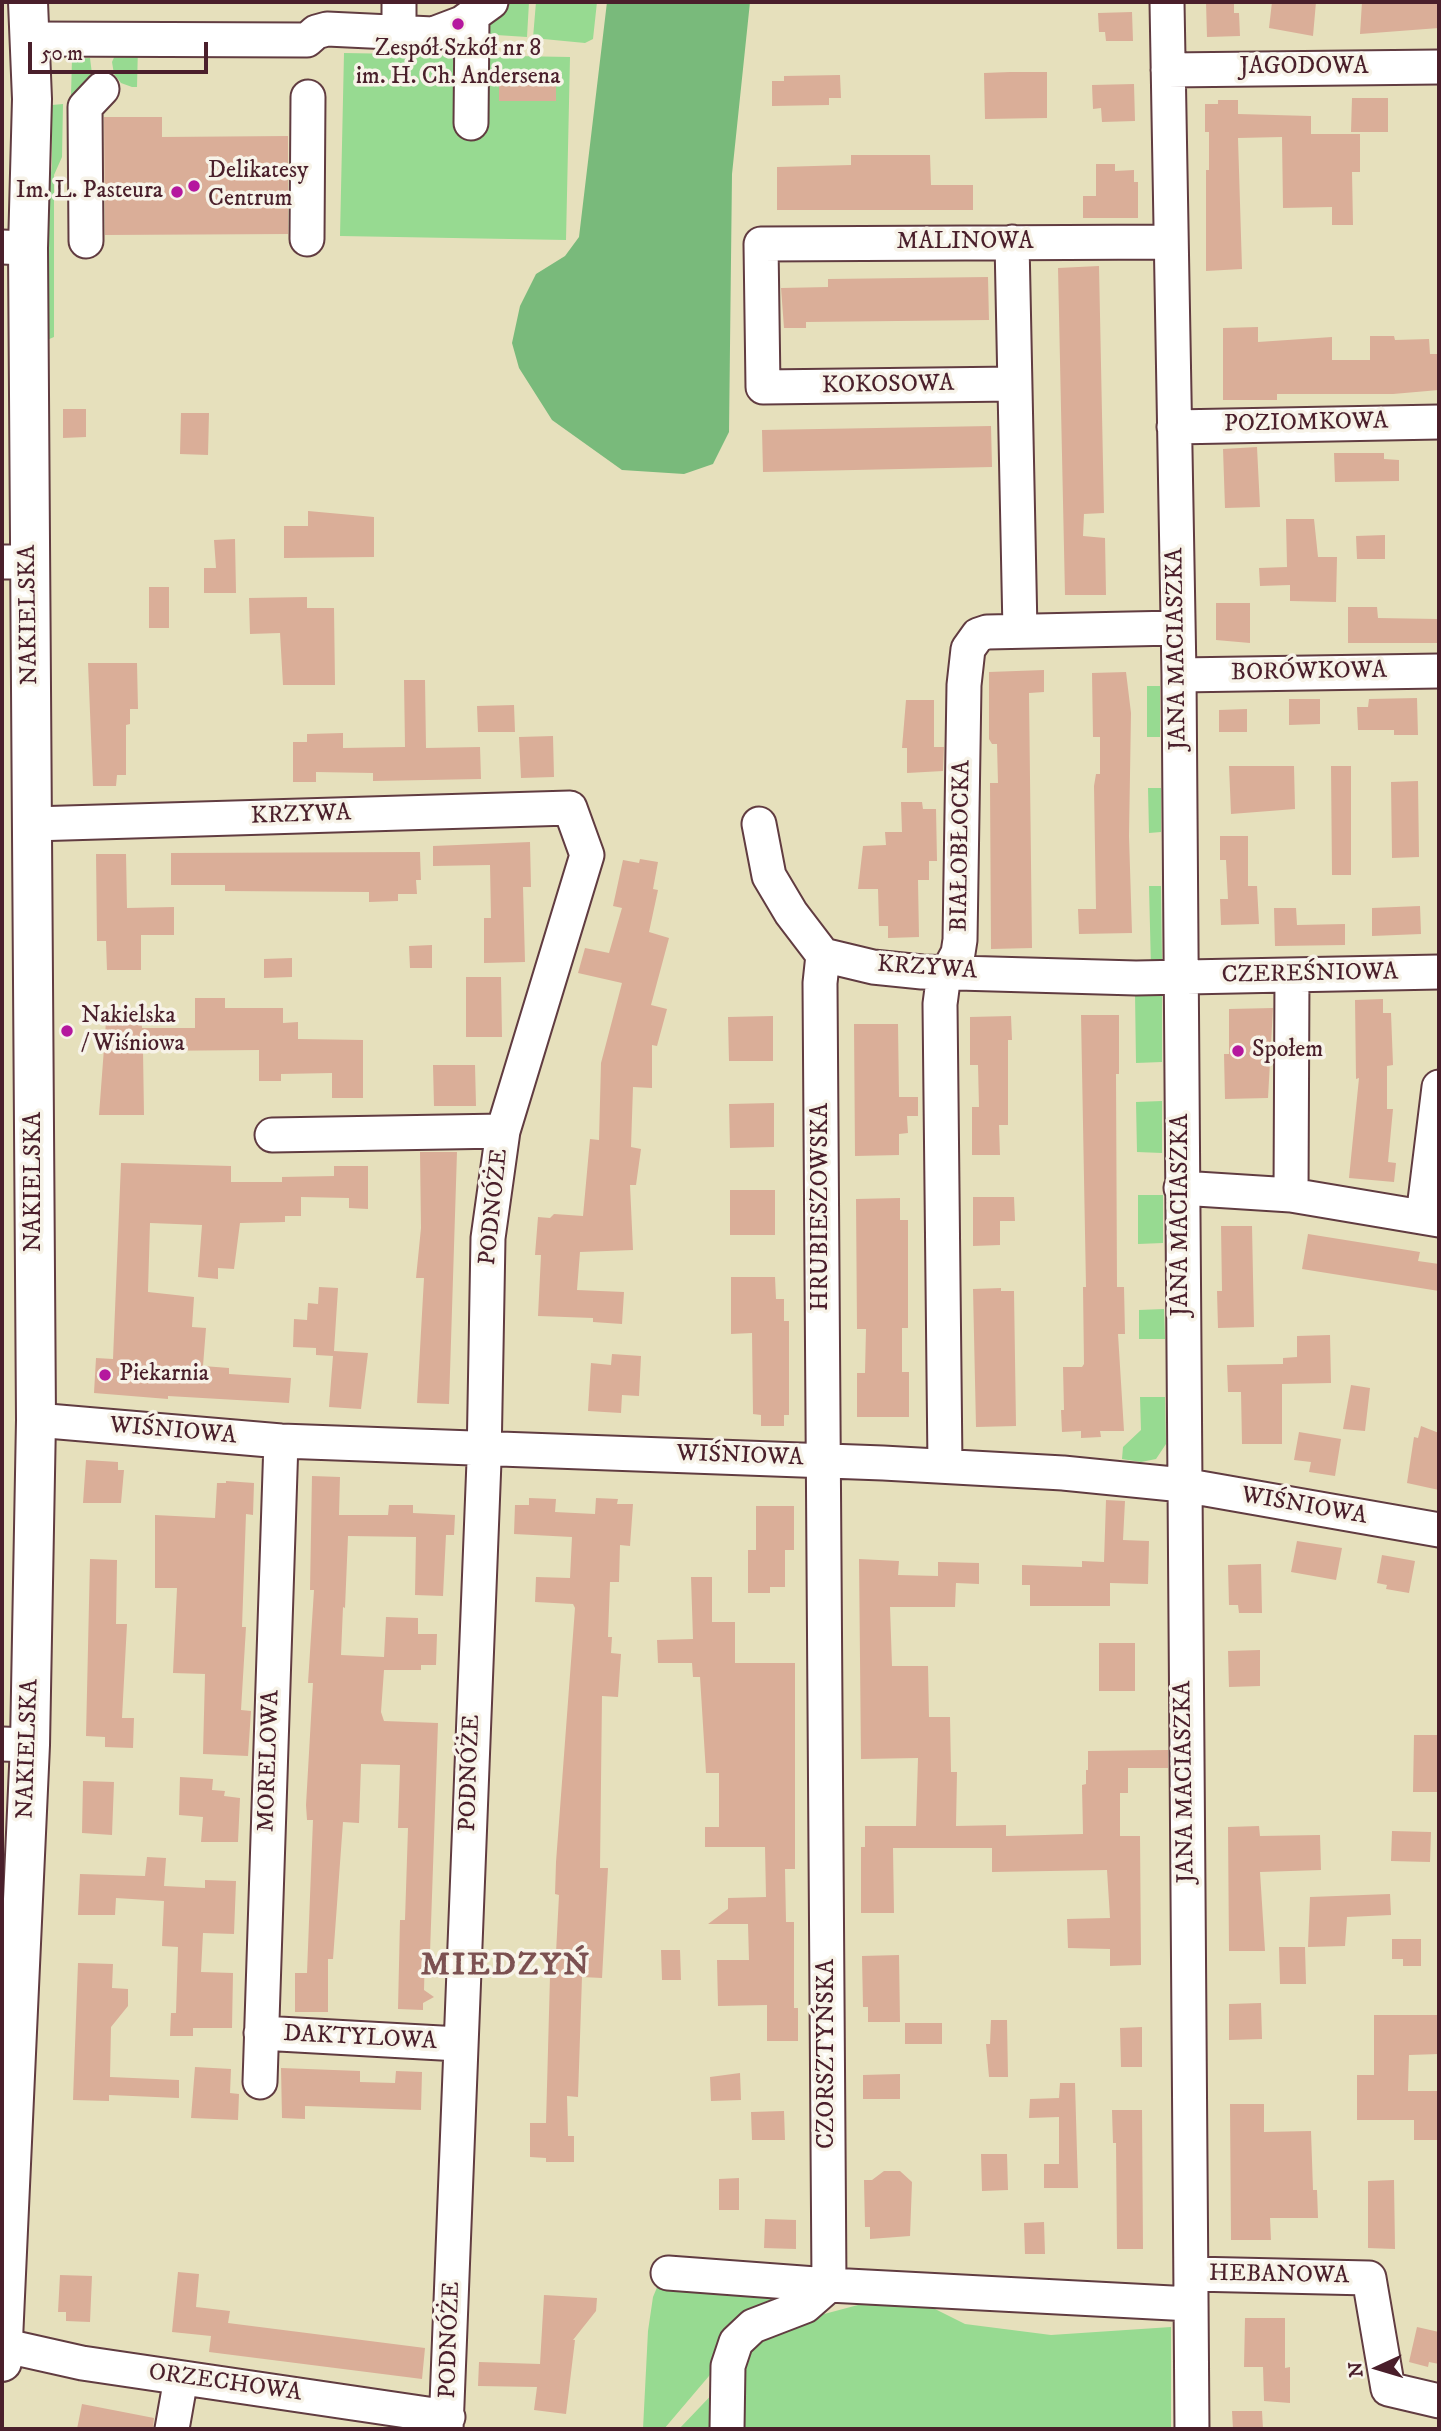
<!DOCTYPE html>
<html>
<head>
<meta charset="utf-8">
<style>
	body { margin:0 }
	#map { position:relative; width:1441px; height:2431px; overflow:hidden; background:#e6e0bc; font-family:"IM FELL DW Pica",serif }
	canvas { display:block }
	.frame { position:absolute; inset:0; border:4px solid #4a1f2b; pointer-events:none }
	.north { position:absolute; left:1343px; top:2333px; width:70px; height:70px; -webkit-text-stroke:5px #f7f3e8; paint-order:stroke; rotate:266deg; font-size:19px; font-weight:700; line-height:28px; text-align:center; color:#4a1f2b }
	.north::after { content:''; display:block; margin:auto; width:24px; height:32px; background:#4a1f2b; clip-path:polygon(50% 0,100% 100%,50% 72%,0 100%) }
	.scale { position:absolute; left:28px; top:42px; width:180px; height:32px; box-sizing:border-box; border:4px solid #4a1f2b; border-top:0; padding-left:9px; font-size:21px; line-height:24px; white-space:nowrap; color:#4a1f2b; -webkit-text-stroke:5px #f7f3e8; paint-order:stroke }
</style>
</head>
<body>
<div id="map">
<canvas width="1441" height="2431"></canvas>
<div class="frame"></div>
<div class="north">N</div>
<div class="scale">50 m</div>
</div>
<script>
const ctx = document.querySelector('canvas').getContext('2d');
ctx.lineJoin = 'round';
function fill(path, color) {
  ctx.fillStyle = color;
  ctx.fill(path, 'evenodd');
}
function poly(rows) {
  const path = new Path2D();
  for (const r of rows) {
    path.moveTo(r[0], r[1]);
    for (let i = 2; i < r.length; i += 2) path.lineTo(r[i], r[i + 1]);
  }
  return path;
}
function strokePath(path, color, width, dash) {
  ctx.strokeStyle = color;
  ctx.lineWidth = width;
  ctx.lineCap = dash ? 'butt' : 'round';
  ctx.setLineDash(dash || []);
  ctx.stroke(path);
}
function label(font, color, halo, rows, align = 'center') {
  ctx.font = font + ' "IM FELL DW Pica",serif';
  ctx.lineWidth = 7;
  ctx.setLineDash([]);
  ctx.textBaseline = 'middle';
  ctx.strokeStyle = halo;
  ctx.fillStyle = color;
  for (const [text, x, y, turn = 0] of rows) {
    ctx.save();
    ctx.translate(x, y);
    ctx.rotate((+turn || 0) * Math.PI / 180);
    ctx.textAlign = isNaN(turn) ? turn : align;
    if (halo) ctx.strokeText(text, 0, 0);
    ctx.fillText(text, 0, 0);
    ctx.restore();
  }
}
fill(poly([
	[504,2,529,2,527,37,481,34],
	[536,2,597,2,593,39,585,43,533,38],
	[138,46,137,87,132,87,121,83,114,74,112,62,116,53],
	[344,53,570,57,566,240,340,236],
	[90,58,92,74,84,101,71,95,72,59],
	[63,104,62,157,54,175,54,337,47,340,42,236,52,166,52,105],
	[1147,686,1160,686,1160,737,1147,737],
	[1148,788,1161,788,1161,832,1149,833],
	[1149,886,1161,886,1162,961,1151,969],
	[1135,993,1162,994,1162,1062,1136,1063],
	[1162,1101,1162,1153,1137,1152,1136,1102],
	[1138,1195,1163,1195,1163,1243,1138,1244],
	[1164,1309,1165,1339,1139,1339,1139,1310],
	[1140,1397,1165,1397,1166,1444,1156,1459,1141,1462,1122,1459,1123,1447,1141,1430],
	[661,2278,807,2285,741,2325,709,2376,664,2429,643,2429,648,2331,653,2297],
	[858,2305,929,2306,965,2324,1051,2335,1171,2327,1171,2429,732,2429,733,2394,753,2333],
	[721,2385,719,2429,679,2429]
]), '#97da91');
fill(poly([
	[607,2,750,2,732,174,729,432,713,464,684,474,622,470,552,420,519,368,512,343,520,306,536,274,565,256,579,237]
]), '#79ba7b');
fill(poly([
	[1206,2,1234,2,1234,13,1239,13,1240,36,1207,37],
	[1272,2,1316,2,1313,36,1269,28],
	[1362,2,1439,3,1439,28,1360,34],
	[1132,12,1133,41,1106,41,1105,32,1099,32,1098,13],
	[1010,72,1047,72,1047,118,985,119,984,73],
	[840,75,841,98,829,98,829,105,772,106,772,81,784,81,784,76],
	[499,81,556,82,556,101,499,101],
	[1134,84,1135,121,1102,122,1101,108,1093,109,1092,85],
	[1352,98,1388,98,1388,132,1351,132],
	[1218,100,1238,100,1238,114,1311,116,1311,134,1360,134,1360,172,1352,172,1353,225,1332,225,1332,207,1283,208,1282,137,1238,138,1242,269,1206,271,1206,170,1209,170,1209,132,1205,132,1205,104,1218,104],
	[104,117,162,117,162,137,288,136,288,234,105,235],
	[851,155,930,155,931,185,973,185,973,210,777,210,777,167,851,165],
	[1096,164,1115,164,1115,171,1134,170,1134,182,1138,182,1138,218,1083,218,1083,196,1096,196],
	[1099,266,1104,513,1084,514,1083,536,1105,538,1106,595,1065,595,1058,268],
	[988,277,989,320,806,322,806,328,784,328,781,288,828,287,828,279],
	[1258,327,1258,342,1332,337,1332,360,1370,360,1370,336,1394,336,1395,340,1429,339,1430,354,1439,354,1439,390,1393,394,1277,394,1277,400,1223,400,1223,328],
	[63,409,86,409,86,437,63,438],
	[181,413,209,413,208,455,180,454],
	[991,426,992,467,763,472,762,430],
	[1257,447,1260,507,1225,508,1223,449],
	[1334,453,1384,453,1384,459,1399,460,1399,481,1335,482],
	[308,511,374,517,374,557,284,558,284,526,308,526],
	[1286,519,1314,519,1318,557,1337,557,1336,602,1290,601,1290,585,1260,586,1259,568,1287,567],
	[1385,535,1385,559,1357,559,1356,536],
	[235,539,236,593,204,593,204,568,216,568,214,540],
	[149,587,169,587,169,628,149,628],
	[307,597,307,608,334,608,335,685,283,685,280,633,250,634,249,598],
	[1216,603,1250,603,1250,643,1216,640],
	[1348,607,1377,607,1378,618,1438,619,1438,643,1348,643],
	[88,663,137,663,138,709,130,709,130,724,126,725,126,775,117,775,116,786,93,786],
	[1044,670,1044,692,1029,693,1032,948,991,949,990,783,998,783,997,744,992,744,989,739,989,672],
	[1126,672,1131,713,1129,836,1132,933,1079,934,1078,909,1096,909,1094,786,1096,774,1100,774,1100,737,1093,737,1092,673],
	[404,680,425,680,426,748,480,747,481,779,373,781,373,773,316,772,316,782,293,782,293,742,307,742,307,734,343,733,343,748,405,747],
	[1417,698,1418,735,1394,735,1394,730,1358,730,1357,707,1368,707,1369,699],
	[1289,699,1320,699,1320,724,1289,725],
	[906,700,934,700,934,747,944,747,943,771,907,773,907,748,902,748],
	[514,705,515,732,478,732,477,706],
	[1247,709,1247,732,1219,732,1219,710],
	[553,736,554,777,521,778,519,737],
	[1229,766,1294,766,1295,809,1231,814],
	[1331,766,1351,766,1351,875,1332,875],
	[1418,781,1419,857,1392,858,1391,782],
	[901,802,922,802,923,809,936,809,937,861,929,861,929,880,918,880,919,937,888,938,888,926,879,926,878,889,858,889,863,846,886,845,885,832,902,832],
	[1220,836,1248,836,1248,886,1257,886,1259,924,1221,925,1220,899,1228,899,1226,860,1220,860],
	[530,842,531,887,523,887,525,962,484,963,484,918,491,918,490,865,433,866,433,846],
	[420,852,421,880,416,880,417,894,398,894,398,901,369,902,369,892,225,891,225,885,171,885,171,853],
	[96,854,126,854,127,908,174,907,174,935,141,935,141,970,107,970,106,941,97,941],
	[640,859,658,862,653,889,658,890,649,932,669,938,651,1005,667,1009,657,1046,652,1045,652,1088,633,1087,631,1147,641,1149,636,1185,630,1185,633,1250,580,1252,577,1290,624,1292,622,1324,593,1322,593,1318,538,1316,541,1255,535,1255,538,1217,550,1218,554,1214,583,1216,590,1139,599,1140,601,1063,622,983,578,973,585,948,609,953,622,908,613,906,623,860,639,863],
	[1420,906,1421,934,1372,936,1372,908],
	[1274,908,1296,908,1297,925,1345,924,1345,945,1275,946],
	[432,945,432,968,410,968,409,946],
	[292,958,292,977,264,978,264,959],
	[466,977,501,977,502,1037,466,1037],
	[195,998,225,998,225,1008,283,1008,283,1023,298,1022,298,1039,363,1040,363,1098,332,1098,332,1073,281,1074,281,1081,259,1081,259,1050,143,1051,144,1115,99,1115,107,1008,141,1008,142,1028,195,1028],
	[1383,999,1383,1013,1391,1013,1393,1065,1387,1066,1387,1109,1393,1109,1388,1162,1396,1163,1394,1182,1349,1178,1359,1078,1356,1079,1355,1000],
	[1273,1008,1268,1098,1225,1099,1224,1054,1229,1054,1229,1009],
	[1081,1015,1119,1015,1119,1074,1116,1074,1117,1287,1124,1287,1125,1334,1118,1334,1124,1431,1100,1431,1101,1437,1081,1438,1081,1431,1062,1432,1061,1410,1064,1410,1063,1367,1082,1367,1084,1364,1083,1287,1086,1287],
	[773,1016,773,1061,729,1061,728,1017],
	[1011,1016,1012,1040,1008,1040,1008,1125,999,1125,1000,1155,972,1155,972,1107,979,1107,978,1065,970,1065,970,1017],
	[854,1024,898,1024,899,1097,918,1097,918,1116,907,1116,908,1133,899,1134,899,1155,855,1156],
	[433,1065,475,1065,476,1106,434,1106],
	[774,1103,774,1147,730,1148,729,1104],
	[420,1152,457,1152,449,1404,417,1403,424,1278,416,1278,421,1228],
	[121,1163,231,1166,231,1182,282,1182,282,1177,334,1176,334,1166,368,1166,368,1209,349,1208,349,1198,301,1197,301,1216,285,1216,285,1222,240,1223,234,1269,218,1268,218,1279,198,1277,202,1225,150,1223,148,1292,194,1297,192,1327,206,1328,203,1366,229,1368,229,1374,291,1378,289,1403,168,1396,168,1399,94,1393,96,1358,113,1359],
	[730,1190,775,1190,775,1235,730,1235],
	[973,1197,1014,1197,1015,1221,1000,1221,1000,1245,973,1246],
	[900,1198,900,1220,908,1220,908,1328,902,1328,902,1372,909,1372,909,1417,857,1417,857,1373,865,1373,866,1329,857,1329,856,1199],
	[1221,1226,1252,1226,1254,1327,1218,1328,1217,1291,1222,1291],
	[1308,1234,1420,1252,1418,1261,1439,1264,1439,1291,1302,1269],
	[731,1277,775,1277,776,1299,784,1299,784,1321,789,1321,789,1415,784,1415,784,1426,761,1426,761,1415,753,1414,752,1333,731,1334],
	[319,1287,338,1288,334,1351,368,1353,361,1409,329,1407,333,1356,316,1355,316,1348,293,1347,294,1319,307,1320,308,1303,318,1304],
	[1001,1288,1001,1291,1014,1291,1016,1426,976,1427,973,1289],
	[1330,1335,1331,1383,1282,1384,1282,1444,1242,1444,1241,1392,1228,1392,1227,1365,1283,1364,1283,1358,1297,1357,1297,1336],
	[612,1354,641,1356,639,1396,622,1395,621,1413,588,1411,591,1363,611,1365],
	[1351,1385,1370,1388,1365,1431,1343,1429],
	[1421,1426,1439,1433,1439,1490,1407,1483,1414,1437,1418,1438],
	[1299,1432,1341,1439,1335,1476,1309,1472,1311,1462,1294,1460],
	[86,1460,118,1462,118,1470,124,1470,121,1503,83,1503],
	[312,1476,340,1477,339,1515,388,1515,389,1505,413,1505,413,1513,455,1515,454,1535,446,1535,443,1596,415,1595,416,1537,348,1536,345,1608,343,1607,341,1655,384,1657,386,1617,418,1618,418,1634,437,1634,436,1665,421,1665,421,1670,384,1670,381,1712,384,1721,438,1723,430,1953,425,1953,424,1990,434,1997,423,2003,423,2010,398,2009,400,1920,405,1920,408,1828,398,1828,400,1765,361,1764,359,1823,343,1822,333,1959,328,1959,328,2012,295,2012,295,1973,307,1973,313,1820,307,1820,306,1805,313,1683,308,1683,314,1590,310,1590],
	[226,1481,254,1483,253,1515,246,1514,242,1627,246,1627,241,1710,251,1711,248,1756,203,1754,205,1674,173,1673,177,1588,155,1588,155,1515,215,1518,217,1483,226,1483],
	[529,1498,556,1499,555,1512,595,1514,596,1498,618,1499,617,1504,633,1504,630,1546,620,1545,619,1582,610,1582,608,1637,612,1637,611,1653,621,1654,618,1697,602,1696,600,1868,608,1868,602,1978,582,1977,578,2097,567,2096,568,2136,574,2136,574,2162,546,2162,546,2158,530,2157,530,2123,546,2123,550,1976,545,1976,546,1953,556,1953,559,1895,555,1894,556,1862,575,1608,573,1604,535,1602,536,1577,570,1578,572,1537,514,1534,515,1505,529,1505],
	[1106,1500,1125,1501,1123,1540,1149,1541,1148,1584,1110,1583,1110,1606,1030,1606,1030,1585,1022,1585,1022,1565,1082,1567,1082,1561,1104,1562],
	[756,1506,794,1506,794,1550,785,1550,785,1587,770,1587,770,1593,748,1593,748,1550,756,1550],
	[1297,1541,1342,1548,1336,1580,1291,1572],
	[1382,1555,1415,1561,1409,1593,1386,1589,1387,1585,1377,1583],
	[90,1559,117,1560,116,1624,127,1624,122,1718,134,1718,133,1748,105,1747,105,1737,86,1736],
	[859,1559,899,1561,898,1575,938,1576,938,1562,979,1563,979,1584,956,1583,955,1607,890,1607,892,1666,928,1666,929,1717,950,1717,951,1772,957,1772,956,1826,1006,1825,1006,1836,1083,1834,1082,1785,1086,1784,1086,1770,1088,1770,1088,1751,1168,1750,1168,1768,1128,1768,1128,1793,1120,1793,1120,1836,1140,1836,1141,1965,1110,1966,1110,1949,1068,1948,1067,1919,1110,1918,1107,1870,992,1872,992,1848,893,1848,894,1913,861,1913,861,1847,865,1847,865,1826,916,1826,918,1758,861,1759],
	[1261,1564,1262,1613,1239,1613,1238,1605,1229,1605,1228,1565],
	[691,1577,712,1577,712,1622,735,1622,735,1663,795,1663,795,1869,785,1869,786,1922,794,1922,794,2008,798,2008,798,2041,767,2041,767,2005,718,2006,717,1960,749,1960,748,1924,708,1924,728,1909,728,1898,766,1897,765,1847,705,1847,705,1827,719,1827,719,1773,706,1773,700,1677,693,1677,692,1663,658,1663,657,1640,693,1639],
	[1099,1643,1135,1643,1135,1691,1099,1691],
	[1260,1650,1260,1686,1229,1687,1228,1651],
	[1414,1735,1439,1735,1439,1792,1413,1792],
	[180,1777,213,1779,212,1790,225,1791,224,1796,240,1798,238,1842,201,1842,203,1817,179,1815],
	[83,1781,114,1782,112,1835,82,1833],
	[1259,1826,1260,1836,1320,1835,1321,1870,1260,1872,1265,1951,1229,1951,1228,1827],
	[1392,1831,1431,1832,1430,1862,1391,1861],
	[147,1857,166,1858,164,1886,205,1888,205,1880,236,1881,234,1934,203,1933,201,1972,233,1973,232,2028,193,2028,193,2036,170,2036,171,2013,176,2013,178,1947,162,1946,164,1901,116,1898,115,1915,78,1915,80,1874,145,1876],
	[1390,1894,1391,1915,1347,1917,1345,1946,1308,1947,1310,1897],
	[1392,1939,1421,1939,1421,1966,1403,1966,1403,1959,1392,1959],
	[1279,1947,1305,1947,1306,1984,1280,1984],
	[661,1950,680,1950,681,1980,662,1980],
	[899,1955,900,2022,868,2022,868,2007,863,2007,862,1956],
	[78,1963,113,1964,112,1988,128,1989,128,2006,111,2027,110,2077,179,2080,179,2098,109,2095,109,2101,73,2100],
	[1261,2003,1262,2039,1229,2040,1229,2004],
	[1374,2015,1439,2015,1439,2054,1409,2055,1408,2091,1439,2091,1439,2140,1414,2140,1414,2120,1357,2120,1357,2075,1374,2075],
	[991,2020,1007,2020,1008,2077,989,2077,986,2044,990,2044],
	[905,2023,942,2023,942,2044,905,2044],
	[1142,2027,1142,2067,1121,2067,1120,2028],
	[195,2067,231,2069,230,2093,239,2094,238,2120,191,2118],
	[281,2068,360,2071,360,2082,395,2083,396,2071,422,2072,421,2110,305,2106,305,2119,282,2118],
	[740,2073,741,2100,711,2101,710,2077],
	[900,2074,900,2099,863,2099,863,2075],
	[1060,2083,1075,2083,1078,2188,1044,2188,1044,2164,1059,2164,1059,2117,1029,2118,1030,2099,1059,2098],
	[1230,2104,1264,2104,1264,2132,1311,2131,1313,2190,1317,2190,1318,2218,1270,2218,1271,2240,1231,2240],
	[1112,2110,1142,2110,1143,2249,1117,2249,1116,2143,1113,2143],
	[784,2111,785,2140,752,2140,751,2112],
	[981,2154,1007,2154,1008,2190,982,2191],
	[884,2171,900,2171,912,2182,910,2236,870,2239,870,2227,865,2227,864,2180,872,2180],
	[739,2178,739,2210,719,2210,719,2179],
	[1394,2180,1395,2249,1368,2248,1368,2181],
	[765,2219,796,2220,796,2249,764,2248],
	[1044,2222,1045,2254,1025,2254,1024,2223],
	[178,2272,199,2274,196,2307,230,2311,228,2323,425,2348,422,2379,209,2352,211,2336,172,2332],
	[60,2275,92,2276,90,2322,66,2321,66,2312,58,2312],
	[544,2295,597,2298,596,2311,573,2340,575,2340,566,2414,534,2410,537,2387,478,2386,479,2362,540,2364],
	[1245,2318,1285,2318,1285,2368,1290,2367,1290,2403,1264,2401,1263,2367,1244,2367],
	[1417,2327,1439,2332,1439,2364,1429,2362,1428,2367,1409,2362],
	[82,2404,154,2418,153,2429,77,2429],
	[1232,2411,1262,2411,1263,2429,1233,2429]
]), '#daae98');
const minor = poly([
	[1167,2,1179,675,1192,2429],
	[399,32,399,2],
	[28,39,307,40,316,32,327,29,433,34,462,23,491,2],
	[1168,70,1439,67],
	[471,123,472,17],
	[307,239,308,97],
	[86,241,85,107,102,89],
	[1012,242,1020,631],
	[2,247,28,248],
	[1014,384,763,387,761,244,1169,242],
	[1174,427,1439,422],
	[2,562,30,562],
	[1179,675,1439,671],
	[32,824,570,808,587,855,503,1131,488,1238,484,1461,446,2429],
	[759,824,769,876,791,913,823,955,873,967,922,972,1136,978,1439,972],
	[823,955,820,983,829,2285,1191,2304],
	[272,1135,503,1131],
	[1181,1188,1291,1195,1439,1220],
	[1291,1195,1292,975],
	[1423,1217,1439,1087],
	[36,1420,281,1441,883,1463,1063,1473,1183,1485,1439,1530],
	[945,1466,940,1004,943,981,958,953,960,940,964,685,968,649,978,635,987,632,1177,628],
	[2,1744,30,1745],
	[261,2033,459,2044],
	[260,2082,281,1441],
	[668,2273,829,2285,805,2306,753,2326,736,2342,728,2366,727,2429],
	[1192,2274,1369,2278,1388,2389,1439,2401],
	[2,2345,82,2363,448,2417],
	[172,2429,181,2378]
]);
const major = poly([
	[2,2362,30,1745,36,1420,28,248,32,99,28,2]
]);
strokePath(minor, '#613c41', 37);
strokePath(major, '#613c41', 42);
strokePath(minor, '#fff', 33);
strokePath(major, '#fff', 38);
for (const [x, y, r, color] of [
	[458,24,7,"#b5179e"],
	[194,186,7,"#b5179e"],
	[177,192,7,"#b5179e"],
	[67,1031,7,"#b5179e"],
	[1238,1051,7,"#b5179e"],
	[105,1375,7,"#b5179e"]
]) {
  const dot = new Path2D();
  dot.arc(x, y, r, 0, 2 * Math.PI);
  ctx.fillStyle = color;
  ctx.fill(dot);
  strokePath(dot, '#f7f3e8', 2.5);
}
label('24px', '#4a1f2b', '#f7f3e8', [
	["Zespół Szkół nr 8",458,50,"center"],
	["im. H. Ch. Andersena",458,78,"center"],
	["Delikatesy",208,172],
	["Centrum",208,200],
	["Im. L. Pasteura",163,192,"right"],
	["Nakielska",81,1017],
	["/ Wiśniowa",81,1045],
	["Społem",1252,1051],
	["Piekarnia",119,1375]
], 'left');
label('24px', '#4a1f2b', '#f7f3e8', [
	["JAGODOWA",1304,68],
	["MALINOWA",965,243],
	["KOKOSOWA",888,386,-1],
	["POZIOMKOWA",1306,424,-1],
	["NAKIELSKA",30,615,-91],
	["JANA MACIASZKA",1178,649,-91],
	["BORÓWKOWA",1309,673,-1],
	["KRZYWA",301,816,-2],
	["BIAŁOBŁOCKA",962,846,-89],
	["KRZYWA",927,969,4],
	["CZEREŚNIOWA",1310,975,-1],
	["NAKIELSKA",35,1182,-90],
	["PODNÓŻE",495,1207,-84],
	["HRUBIESZOWSKA",822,1207,-90],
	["JANA MACIASZKA",1182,1215,-90],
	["WIŚNIOWA",173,1432,5],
	["WIŚNIOWA",740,1457,2],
	["WIŚNIOWA",1304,1507,10],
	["NAKIELSKA",29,1749,-88],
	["MORELOWA",270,1761,-88],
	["PODNÓŻE",471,1773,-88],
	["JANA MACIASZKA",1186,1782,-91],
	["DAKTYLOWA",360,2039,3],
	["CZORSZTYŃSKA",828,2054,-90],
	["HEBANOWA",1279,2276,1],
	["PODNÓŻE",451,2340,-88],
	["ORZECHOWA",225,2384,8]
]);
ctx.letterSpacing = '2px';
label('bold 32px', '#7c5151', '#f7f3e8', [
	["MIEDZYŃ",506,1967]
]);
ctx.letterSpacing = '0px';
</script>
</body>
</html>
